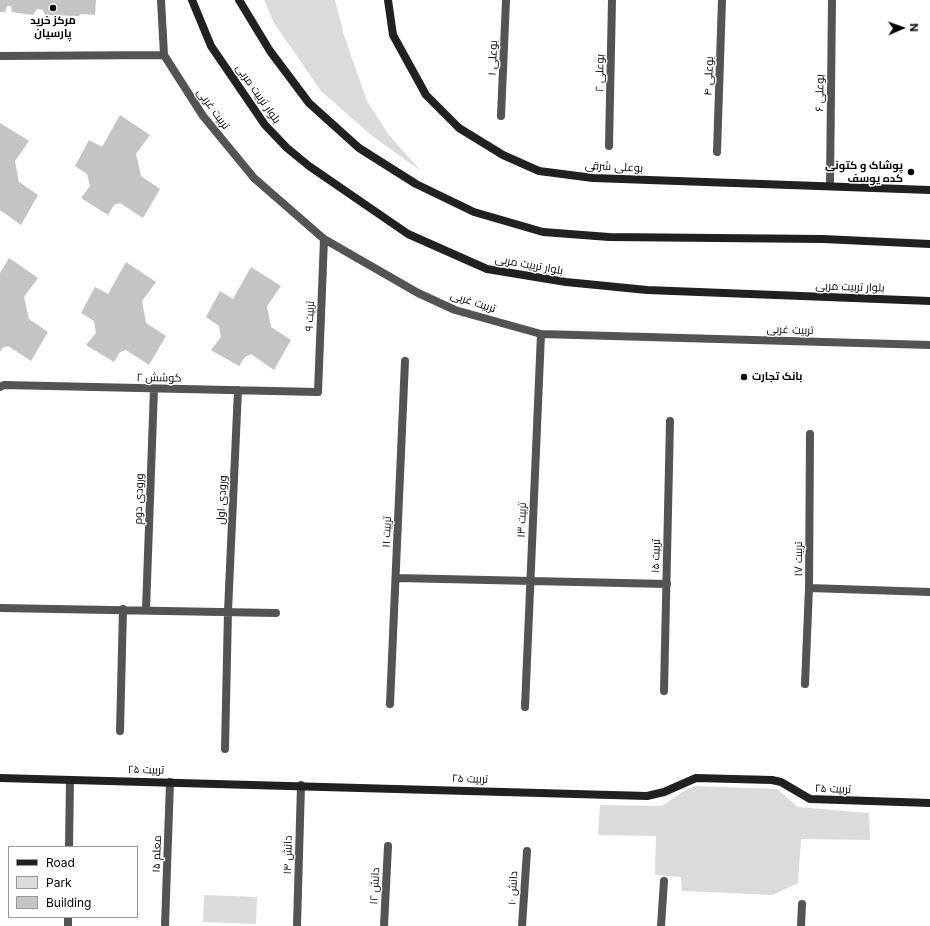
<!DOCTYPE html>
<html>
<head>
<meta charset="utf-8">
<style>
	body { margin:0 }
	#map { position:relative; width:930px; height:926px; overflow:hidden; background:#fff; font-family:Inter,sans-serif }
	canvas { display:block }
	.legend { position:absolute; left:8px; top:846px; width:130px; height:72px; box-sizing:border-box; background:#fff; border:1px solid #999; margin:0; padding:5px 7px; list-style:none; font-size:12px; color:#000 }
	.legend li { display:flex; align-items:center; gap:8px; height:20px }
	.legend b { width:20px; border:1px solid #999 }
	.north { position:absolute; left:882px; top:8px; width:40px; height:40px; -webkit-text-stroke:3px #fff; paint-order:stroke; rotate:88deg; font-size:11px; font-weight:700; line-height:16px; text-align:center; color:#000 }
	.north::after { content:''; display:block; margin:auto; width:14px; height:18px; background:#000; clip-path:polygon(50% 0,100% 100%,50% 72%,0 100%) }
</style>
</head>
<body>
<div id="map">
<canvas width="930" height="926"></canvas>
<ul class="legend">
<li><b style="height:5px;background:#212121"></b>Road</li>
<li><b style="height:11px;background:#dbdbdb"></b>Park</li>
<li><b style="height:11px;background:#c4c4c4"></b>Building</li>
</ul>
<div class="north">N</div>
</div>
<script>
const ctx = document.querySelector('canvas').getContext('2d');
ctx.lineJoin = 'round';
function fill(path, color) {
  ctx.fillStyle = color;
  ctx.fill(path, 'evenodd');
}
function poly(rows) {
  const path = new Path2D();
  for (const r of rows) {
    path.moveTo(r[0], r[1]);
    for (let i = 2; i < r.length; i += 2) path.lineTo(r[i], r[i + 1]);
  }
  return path;
}
function strokePath(path, color, width, dash) {
  ctx.strokeStyle = color;
  ctx.lineWidth = width;
  ctx.lineCap = dash ? 'butt' : 'round';
  ctx.setLineDash(dash || []);
  ctx.stroke(path);
}
function label(font, color, halo, rows, align = 'center') {
  ctx.font = font + ' Inter,Cairo,sans-serif';
  ctx.lineWidth = 3;
  ctx.setLineDash([]);
  ctx.textBaseline = 'middle';
  ctx.strokeStyle = halo;
  ctx.fillStyle = color;
  for (const [text, x, y, turn = 0] of rows) {
    ctx.save();
    ctx.translate(x, y);
    ctx.rotate((+turn || 0) * Math.PI / 180);
    ctx.textAlign = isNaN(turn) ? turn : align;
    if (halo) ctx.strokeText(text, 0, 0);
    ctx.fillText(text, 0, 0);
    ctx.restore();
  }
}
fill(poly([
	[264,0,335,0,344,35,367,101,388,134,421,171,371,135,321,91,274,23],
	[696,786,777,789,798,807,869,813,870,840,801,839,798,883,773,895,682,891,681,877,655,875,656,836,598,835,600,805,662,806,687,789],
	[204,895,257,897,256,924,203,922]
]), '#dbdbdb');
fill(poly([
	[0,0,96,0,95,15,81,14,79,16,45,15,43,10,37,9,33,15,12,12,11,6,7,6,5,12,0,12],
	[120,115,150,135,136,154,141,176,160,189,143,218,120,203,114,205,108,215,81,198,90,186,87,174,75,166,89,140,102,147],
	[0,123,29,141,15,161,19,182,38,195,21,225,0,210],
	[9,258,38,278,24,297,29,319,48,332,31,361,8,346,2,348,0,352,0,273],
	[126,262,156,282,142,301,146,323,166,336,149,365,126,350,120,352,114,362,86,345,96,333,94,321,81,313,95,287,108,294],
	[251,267,281,286,267,306,271,327,291,340,274,370,251,354,245,357,239,366,211,350,221,337,219,326,206,317,220,291,233,299]
]), '#c4c4c4');
strokePath(poly([
	[161,0,164,55,203,116,254,178,324,239,418,293,455,310,541,334,930,345],
	[0,56,164,55],
	[501,116,506,0],
	[609,146,612,0],
	[717,152,722,0],
	[830,186,832,0],
	[0,387,4,385,318,392,324,239],
	[397,578,667,584],
	[809,588,930,592],
	[0,608,276,613],
	[146,609,154,389],
	[805,684,809,588,810,434],
	[664,691,670,421],
	[390,704,405,361],
	[525,707,541,334],
	[120,731,123,609],
	[225,749,228,611,238,390],
	[69,847,70,780],
	[68,926,68,917],
	[165,926,170,782],
	[297,926,301,785],
	[384,926,388,846],
	[522,926,527,851],
	[661,926,664,881],
	[801,926,802,904]
]), '#545454', 8);
strokePath(poly([
	[192,0,211,46,265,125,287,148,309,166,408,234,487,269,566,282,647,290,930,301],
	[239,0,270,51,309,103,359,148,416,184,474,212,543,232,609,237,823,239,930,244],
	[388,0,393,35,426,95,459,128,503,155,539,171,593,178,930,190],
	[0,778,647,796,664,792,696,778,772,780,781,782,810,799,930,803]
]), '#212121', 8);
for (const [x, y, r, color] of [
	[53,8,4,"#000"],
	[911,172,4,"#000"],
	[744,377,4,"#000"]
]) {
  const dot = new Path2D();
  dot.arc(x, y, r, 0, 2 * Math.PI);
  ctx.fillStyle = color;
  ctx.fill(dot);
  strokePath(dot, '#fff', 1.5);
}
label('bold 11px', '#000', '#fff', [
	["مرکز خرید",53,21],
	["پارسیان",53,34],
	["پوشاک و کتونی",903,166,"right"],
	["کده یوسف",903,179,"right"],
	["بانک تجارت",752,377,"left"]
]);
label('11px', '#000', '#fff', [
	["بوعلی ۱",493,58,-88],
	["بوعلی ۲",600,73,-89],
	["بوعلی ۴",709,76,-88],
	["بوعلی ۶",820,93,-89],
	["بلوار تربیت مربی",258,94,55],
	["تربیت غربی",213,109,54],
	["بوعلی شرقی",614,167,3],
	["بلوار تربیت مربی",529,265,10],
	["بلوار تربیت مربی",850,287,2],
	["تربیت غربی",473,302,18],
	["تربیت ۹",310,316,-88],
	["تربیت غربی",790,330,2],
	["کوشش ۲",159,378,1],
	["ورودی دوم",139,499,-88],
	["ورودی اول",222,500,-87],
	["تربیت ۱۳",522,520,-88],
	["تربیت ۱۱",387,532,-88],
	["تربیت ۱۵",656,556,-89],
	["تربیت ۱۷",799,559,-90],
	["تربیت ۲۵",146,770,1],
	["تربیت ۲۵",470,779,2],
	["تربیت ۲۵",833,789,2],
	["معلم ۱۵",157,854,-88],
	["دانش ۱۴",288,855,-89],
	["دانش ۱۲",375,886,-87],
	["دانش ۱۰",513,888,-87]
]);
</script>
</body>
</html>
